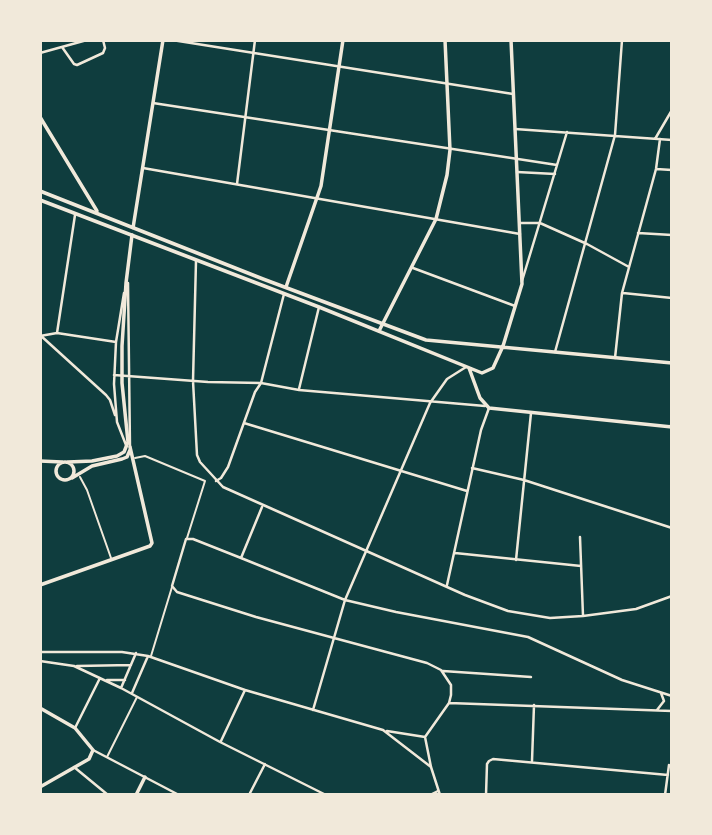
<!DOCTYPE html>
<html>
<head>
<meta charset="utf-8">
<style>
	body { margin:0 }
	#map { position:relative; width:712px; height:835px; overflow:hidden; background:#0f3d3e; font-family:Barlow,sans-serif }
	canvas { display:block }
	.frame { position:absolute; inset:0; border:42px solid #f1e9da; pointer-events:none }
</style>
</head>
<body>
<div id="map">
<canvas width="712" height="835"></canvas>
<div class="frame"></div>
</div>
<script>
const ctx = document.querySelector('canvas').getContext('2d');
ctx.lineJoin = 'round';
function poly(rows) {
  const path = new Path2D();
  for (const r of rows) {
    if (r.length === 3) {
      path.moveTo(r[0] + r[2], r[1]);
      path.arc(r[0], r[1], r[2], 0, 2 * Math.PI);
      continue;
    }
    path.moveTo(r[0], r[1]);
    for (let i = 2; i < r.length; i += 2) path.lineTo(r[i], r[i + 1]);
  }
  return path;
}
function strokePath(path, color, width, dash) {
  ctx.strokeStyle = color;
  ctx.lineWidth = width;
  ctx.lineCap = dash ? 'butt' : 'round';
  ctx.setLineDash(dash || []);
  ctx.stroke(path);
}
strokePath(poly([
	[135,458,145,456,205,481,187,538],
	[80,477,87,490,111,558],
	[151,656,172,587],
	[107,757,137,697]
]), '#f1e9da', 2);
strokePath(poly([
	[172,40,513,94],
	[62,47,74,64,77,65,103,53,105,48,103,40],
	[40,53,87,40],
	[153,103,557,165],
	[515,129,672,140],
	[655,139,672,110],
	[143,168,520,234],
	[656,169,672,170],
	[517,172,555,174],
	[237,184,255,40],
	[520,223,540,223,587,244,629,267],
	[638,233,672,235],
	[196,261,193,381,197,455,200,462,223,487,465,595,508,611,550,618,583,616,636,609,672,596],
	[413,268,515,306],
	[522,281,567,132],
	[128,283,130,447],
	[124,293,116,342,114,384,117,422,126,445],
	[623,293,672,298],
	[57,333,75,215],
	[40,335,106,395,110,400,115,415],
	[40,336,57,333,116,342],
	[555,352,615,135,622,40],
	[615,358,622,293,656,169,660,139],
	[114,375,208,382,261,383,299,390,485,406],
	[299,389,319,307],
	[244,423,467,491],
	[671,426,672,415],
	[472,468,524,480,672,528],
	[216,481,221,478,228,467,255,392,261,383,284,294],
	[580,537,583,616],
	[455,553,581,566],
	[241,558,262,507],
	[516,560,531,413],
	[447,585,481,430,489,408],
	[40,652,122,652,148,656,245,690,383,730,431,767],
	[40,661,74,666,121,688,220,742,326,795],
	[77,666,131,665],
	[443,671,531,677],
	[107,680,125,680],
	[121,688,136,653],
	[132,693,148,656],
	[449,703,672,711],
	[313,710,345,600,430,403,447,379,466,367],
	[657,710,664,701,661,693],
	[75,728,100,678],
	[387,731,425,737],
	[221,741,245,690],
	[93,750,179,795],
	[532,761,534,705],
	[74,767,108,795],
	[249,795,265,764],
	[430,795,438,791],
	[440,795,431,767,425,737,449,703,451,695,451,685,441,670,427,663,256,617,177,592,172,586,186,539,193,539,241,558,345,600,396,612,528,637,622,680,672,696],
	[486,795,487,764,489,761,493,759,668,775],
	[665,795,669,765]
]), '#f1e9da', 2.5);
strokePath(poly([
	[40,117,97,211],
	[286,287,321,186,343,40],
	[379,331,436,219,447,175,450,150,445,40],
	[503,346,522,284,511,40],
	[40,461,62,462],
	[65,471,9],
	[68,462,92,461,117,456,124,452,128,442,122,383,122,346,126,283,132,235],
	[72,478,92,466,122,459,127,457,130,450],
	[40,585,150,546,152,543,130,447],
	[40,708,75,728,93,750,89,759,40,787],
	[136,795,145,777]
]), '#f1e9da', 3.5);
strokePath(poly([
	[40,191,263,279,426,340,672,363],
	[40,200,319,307,482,373,493,368,503,346],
	[133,228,163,40],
	[469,368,480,398,489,408,672,427]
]), '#f1e9da', 3.5);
</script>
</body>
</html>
